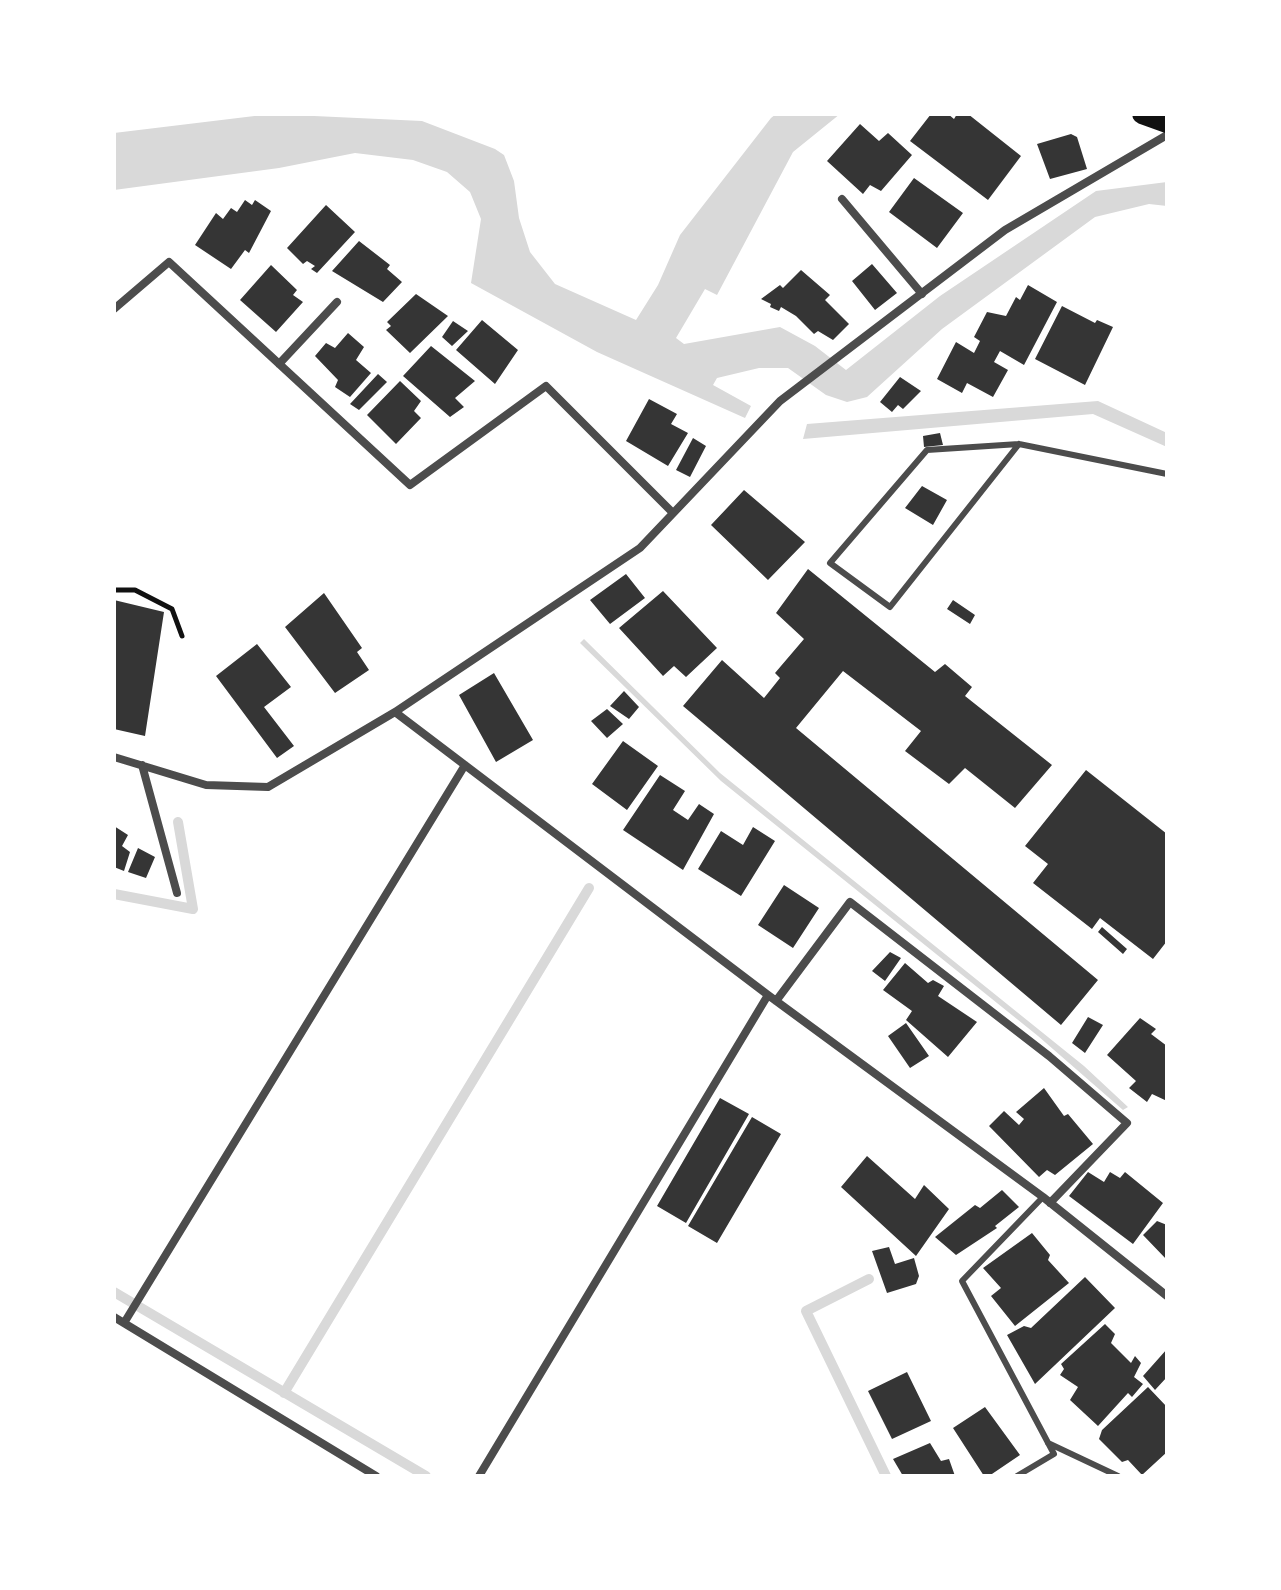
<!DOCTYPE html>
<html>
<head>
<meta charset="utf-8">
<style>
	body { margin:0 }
	#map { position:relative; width:1281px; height:1590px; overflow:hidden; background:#fff; font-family:"DejaVu Sans",sans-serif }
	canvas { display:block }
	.frame { position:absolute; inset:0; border:116px solid #fff; pointer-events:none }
</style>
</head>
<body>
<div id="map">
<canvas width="1281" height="1590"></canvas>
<div class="frame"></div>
</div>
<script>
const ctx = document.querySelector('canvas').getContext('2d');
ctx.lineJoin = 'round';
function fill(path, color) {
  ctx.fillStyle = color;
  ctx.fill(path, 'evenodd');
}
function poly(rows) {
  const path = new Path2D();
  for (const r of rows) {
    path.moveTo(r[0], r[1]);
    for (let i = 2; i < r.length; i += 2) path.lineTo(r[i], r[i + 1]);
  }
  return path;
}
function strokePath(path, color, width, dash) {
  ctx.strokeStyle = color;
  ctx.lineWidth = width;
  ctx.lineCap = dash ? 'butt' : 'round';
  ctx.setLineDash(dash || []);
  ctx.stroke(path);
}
fill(poly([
	[271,114,422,121,495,149,504,155,514,181,519,218,530,252,555,284,636,320,658,285,680,235,771,118,776,114,840,114,793,152,717,295,705,289,676,338,684,344,780,327,815,346,846,370,940,296,1096,191,1167,182,1167,206,1149,204,1095,217,942,329,867,397,847,402,826,395,788,368,759,368,717,378,713,385,751,406,745,418,597,352,471,283,481,219,470,192,447,172,413,160,355,153,279,168,114,190,114,133],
	[1098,401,1167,433,1167,447,1093,414,803,439,807,424],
	[584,639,720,773,1084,1066,1128,1107,1123,1110,1038,1036,721,781,580,643]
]), '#d9d9d9');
strokePath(poly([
	[114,894,193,909,178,822],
	[869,1279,806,1311,886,1476],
	[114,1292,426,1476],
	[284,1393,589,888]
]), '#d9d9d9', 10);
fill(poly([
	[931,114,948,114,954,119,957,114,968,114,1021,156,988,200,910,141],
	[860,124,879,141,888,133,912,155,881,191,870,185,863,194,827,161],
	[1071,134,1077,137,1087,169,1050,179,1037,144],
	[914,178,963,213,937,248,889,212],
	[245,200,252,205,255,200,271,211,249,253,245,250,231,269,195,245,216,213,223,219,231,208,237,212],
	[326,205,355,232,317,273,311,269,315,266,307,261,303,264,287,248],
	[359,241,390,265,387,269,402,282,383,302,332,271],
	[872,264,897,293,875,310,852,281],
	[271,265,297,290,293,295,303,302,276,332,240,300],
	[801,270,830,295,825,300,849,324,833,340,818,331,814,334,796,316,781,307,779,311,770,307,771,304,761,299,780,285,783,288],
	[1028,285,1057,302,1024,365,1000,351,994,362,1008,370,993,397,967,383,962,393,937,379,956,342,974,353,980,341,974,337,987,312,1006,316,1016,297,1020,300],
	[416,294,448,316,410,353,386,330,391,326,387,322],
	[1062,306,1095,323,1097,320,1113,327,1085,385,1035,359],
	[482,320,518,350,495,384,456,350],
	[453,321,468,331,452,346,442,337],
	[348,333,364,347,356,360,371,373,350,397,335,387,338,380,315,356,326,343,335,348],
	[431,346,475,381,455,398,464,407,450,417,403,376],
	[378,374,387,382,359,410,350,404],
	[900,377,921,391,903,409,898,405,892,412,880,402],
	[400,381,421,401,414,411,421,418,396,444,367,415],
	[649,399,677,414,671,424,688,433,668,466,626,441],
	[940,433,943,445,924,447,923,436],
	[693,438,706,446,690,477,676,470],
	[922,486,947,500,933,525,905,508],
	[744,490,805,542,768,580,711,525],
	[808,569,935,672,945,664,972,687,965,696,1052,765,1015,808,965,768,949,784,905,751,921,731,843,671,796,728,1098,980,1061,1025,683,706,722,660,764,698,780,678,775,673,804,639,776,613],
	[626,574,645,598,610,624,590,600],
	[663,591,717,648,686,677,674,666,663,676,619,628],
	[324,593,362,648,357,652,369,670,335,693,285,627],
	[114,600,164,612,145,736,114,729],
	[953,600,975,615,970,624,947,609],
	[257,644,291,687,264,707,294,746,277,758,216,676],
	[494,673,533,740,496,762,459,695],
	[624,691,639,707,629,719,610,706],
	[607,709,623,724,607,738,591,721],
	[623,741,658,766,627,810,592,784],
	[1086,770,1167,834,1167,941,1153,959,1100,918,1092,929,1033,883,1048,864,1025,846],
	[660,775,685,791,673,810,688,820,699,804,714,814,683,870,623,830],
	[114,826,128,835,122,846,130,852,124,871,114,867],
	[753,827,775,841,741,896,698,869,721,831,743,845],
	[138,848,155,857,146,878,128,872],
	[784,885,819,908,793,948,758,925],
	[1102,927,1127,949,1123,954,1098,932],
	[890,952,901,958,885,981,872,971],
	[905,963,928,983,933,980,944,986,938,996,977,1022,948,1057,906,1020,912,1011,883,990],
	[1088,1017,1103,1025,1085,1053,1072,1043],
	[1140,1018,1156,1029,1151,1034,1167,1046,1167,1101,1152,1094,1147,1102,1129,1088,1136,1081,1107,1055],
	[906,1023,929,1056,910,1068,888,1036],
	[1044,1088,1064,1116,1068,1114,1093,1144,1055,1175,1047,1170,1039,1177,989,1126,1004,1111,1019,1125,1024,1119,1016,1112],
	[720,1098,749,1114,686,1223,657,1206],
	[752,1117,781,1134,717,1243,688,1226],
	[867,1156,915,1199,924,1185,949,1209,916,1256,841,1187],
	[1088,1172,1104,1182,1110,1172,1120,1178,1125,1172,1163,1203,1133,1244,1069,1196],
	[1002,1190,1019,1207,995,1226,997,1228,956,1255,935,1237,975,1205,980,1208],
	[1157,1221,1167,1225,1167,1260,1143,1235],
	[1032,1233,1050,1255,1048,1260,1069,1283,1015,1326,991,1296,1001,1288,983,1268],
	[889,1247,895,1264,914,1258,919,1276,916,1284,887,1293,872,1251],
	[1085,1277,1115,1308,1035,1384,1007,1335,1024,1326,1031,1328],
	[1105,1324,1115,1334,1111,1343,1131,1363,1135,1356,1141,1363,1134,1377,1143,1384,1132,1397,1128,1393,1098,1426,1070,1400,1078,1387,1060,1375,1064,1369,1061,1364],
	[1167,1349,1167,1377,1155,1390,1143,1376],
	[907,1372,931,1421,892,1439,868,1391],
	[1148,1387,1167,1407,1167,1452,1142,1475,1128,1460,1122,1462,1099,1439,1102,1430],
	[985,1407,1020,1455,989,1476,984,1476,953,1428],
	[930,1443,941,1461,949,1459,955,1476,903,1476,893,1459]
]), '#353535');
strokePath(poly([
	[114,590,135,590,172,609,182,636]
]), '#111', 5);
strokePath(poly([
	[1019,444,890,607,830,563,927,450,1019,444,1167,474],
	[1048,1443,1118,1476],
	[1017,1476,1054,1454,962,1281,1043,1197]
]), '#4c4c4c', 6);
strokePath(poly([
	[842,199,922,294],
	[114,309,169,262,410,485,546,386,673,513],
	[279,364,337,302],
	[395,712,768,995,1043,1197,1167,1296],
	[114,757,206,785,268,787,395,712,640,548,780,401,1005,230,1167,135],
	[142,765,177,893],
	[776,1001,850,902,1049,1056,1127,1123,1050,1203],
	[114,1317,376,1476],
	[124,1323,465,765],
	[479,1476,768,995]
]), '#4c4c4c', 8);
strokePath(poly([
	[1142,114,1167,123]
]), '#111', 20);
</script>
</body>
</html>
